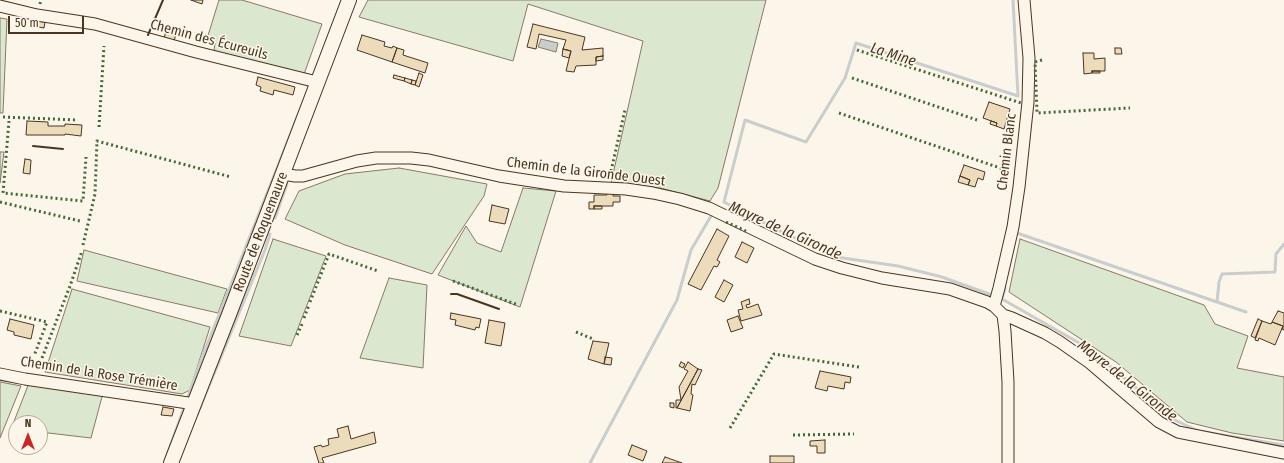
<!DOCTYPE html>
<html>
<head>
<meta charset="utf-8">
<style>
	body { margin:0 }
	#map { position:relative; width:1284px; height:463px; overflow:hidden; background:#fbf6e9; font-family:"Fira Sans Condensed",sans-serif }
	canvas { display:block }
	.north { position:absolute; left:8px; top:415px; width:40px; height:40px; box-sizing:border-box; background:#fbf6e9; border:1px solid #b4a999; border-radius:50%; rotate:0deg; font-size:11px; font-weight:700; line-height:16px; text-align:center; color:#4a3520 }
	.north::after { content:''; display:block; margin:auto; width:14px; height:18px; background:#c62828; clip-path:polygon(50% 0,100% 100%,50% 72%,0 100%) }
	.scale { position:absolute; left:8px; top:16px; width:76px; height:18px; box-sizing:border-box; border:2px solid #4a3520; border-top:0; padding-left:5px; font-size:12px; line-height:14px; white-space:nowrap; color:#4a3520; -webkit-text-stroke:3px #fbf6e9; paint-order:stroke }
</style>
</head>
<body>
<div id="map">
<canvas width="1284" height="463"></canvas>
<div class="north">N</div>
<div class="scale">50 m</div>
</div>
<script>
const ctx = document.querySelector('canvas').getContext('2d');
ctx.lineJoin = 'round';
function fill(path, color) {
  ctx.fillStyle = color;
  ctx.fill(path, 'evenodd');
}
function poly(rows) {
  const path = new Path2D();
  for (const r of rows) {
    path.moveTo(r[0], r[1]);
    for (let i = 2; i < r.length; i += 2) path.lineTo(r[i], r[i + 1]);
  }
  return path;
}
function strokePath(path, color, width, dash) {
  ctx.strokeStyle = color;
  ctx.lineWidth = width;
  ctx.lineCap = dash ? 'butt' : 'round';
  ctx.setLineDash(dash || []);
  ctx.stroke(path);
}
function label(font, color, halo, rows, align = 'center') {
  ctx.font = font + ' "Fira Sans Condensed",sans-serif';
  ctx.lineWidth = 3;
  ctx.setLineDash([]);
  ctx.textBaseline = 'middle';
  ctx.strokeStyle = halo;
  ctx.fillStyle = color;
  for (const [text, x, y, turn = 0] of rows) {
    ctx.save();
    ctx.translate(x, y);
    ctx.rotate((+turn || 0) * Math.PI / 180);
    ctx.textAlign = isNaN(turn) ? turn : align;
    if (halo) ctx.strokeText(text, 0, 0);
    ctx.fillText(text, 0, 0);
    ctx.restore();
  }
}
const green = poly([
	[219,0,242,0,322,24,303,77,234,59,214,50,215,43,206,42,219,0],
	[368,0,766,0,718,188,710,201,660,188,611,183,643,41,528,4,513,61,359,17,368,0],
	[0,18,7,19,3,113,0,113,0,18],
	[0,152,4,152,0,183,0,152],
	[399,168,487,184,484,196,432,274,345,245,285,219,299,191,345,174,399,168],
	[523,188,556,191,520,307,438,275,466,226,477,243,501,252,523,188],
	[273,239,326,256,291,346,239,336,273,239],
	[1020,239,1204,305,1215,324,1248,336,1237,368,1284,377,1284,441,1232,433,1187,422,1116,362,1009,292,1020,239],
	[84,250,227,289,218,313,77,281,84,250],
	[389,278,427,285,423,368,360,358,389,278],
	[72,289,210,327,190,390,182,394,45,372,72,289],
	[0,382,21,386,0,438,0,382],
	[29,383,103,393,91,438,40,432,40,423,16,423,16,429,11,429,29,383]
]);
fill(green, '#dce7d0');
strokePath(green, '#887966', 1);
const water = poly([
	[541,39,558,43,556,52,538,47,541,39]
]);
fill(water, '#c9cecd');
strokePath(water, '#887966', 1);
strokePath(poly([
	[724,202,745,120,806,142,845,78,856,43,1018,96,1013,0],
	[724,202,780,231,836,257,898,266,942,277,992,295],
	[275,218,287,184],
	[1016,235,1017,233,1246,312],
	[1005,288,1002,299,1088,348,1175,420,1198,431,1284,445],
	[1217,302,1219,282,1222,274,1275,272,1276,254,1284,244],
	[197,415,265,250,270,234],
	[168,452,203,355,300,110],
	[590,463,677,300,691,250,711,216]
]), '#c9cecd', 3);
const building = poly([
	[191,0,203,0,202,4,191,0],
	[34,21,45,22,44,28,33,26,34,21],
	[533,24,585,37,582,50,603,48,603,56,596,57,596,65,576,66,574,72,566,71,571,51,563,49,566,40,539,34,536,49,527,47,533,24],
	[166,31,176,34,174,41,164,38,166,31],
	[362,35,385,42,384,46,392,48,393,46,397,48,392,62,357,50,362,35],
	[397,48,404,50,403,55,428,63,425,73,392,62,397,48],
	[1115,48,1121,48,1122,54,1115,54,1115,48],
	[563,49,571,51,569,58,562,56,563,49],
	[1083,53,1094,53,1094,59,1105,58,1105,71,1092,71,1092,73,1084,74,1083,53],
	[603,56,603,60,596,61,596,57,603,56],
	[1092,71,1100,71,1100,73,1092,73,1092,71],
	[419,73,423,75,419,87,415,85,419,73],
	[394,75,405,78,404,81,393,78,394,75],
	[258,77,295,87,293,95,274,90,273,95,260,91,261,87,256,85,258,77],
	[405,78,412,80,411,84,404,81,405,78],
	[412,80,416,81,415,85,411,84,412,80],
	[989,102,1010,109,1004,129,996,126,997,123,983,118,989,102],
	[27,121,48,122,48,126,65,126,65,124,82,125,81,136,65,134,65,135,26,135,27,121],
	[991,121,997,123,996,126,990,124,991,121],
	[25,159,31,160,30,174,23,173,25,159],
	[964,165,985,172,983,180,978,178,975,187,968,185,970,180,960,176,964,165],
	[960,176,970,180,968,185,958,182,960,176],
	[607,192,613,193,613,196,620,196,620,202,613,202,613,206,594,206,594,209,589,209,589,202,594,202,594,195,607,195,607,192],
	[492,205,509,209,505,224,489,221,492,205],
	[594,206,602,206,602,209,594,209,594,206],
	[717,229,729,236,717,260,720,262,717,267,714,266,701,290,688,284,717,229],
	[742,242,754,248,747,263,735,257,742,242],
	[724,280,733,285,724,302,715,297,724,280],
	[749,299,750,304,746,305,747,308,758,304,762,315,741,321,738,310,743,309,741,302,749,299],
	[1278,311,1284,313,1284,330,1282,329,1283,326,1272,322,1278,311],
	[451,313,481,319,479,328,476,327,475,330,455,325,456,320,450,319,451,313],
	[738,316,743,328,731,332,727,320,738,316],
	[10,319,34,325,31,339,14,335,14,332,7,330,10,319],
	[1258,319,1262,321,1255,338,1251,336,1258,319],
	[489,320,505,323,501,346,485,343,489,320],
	[1262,321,1271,324,1272,322,1283,326,1275,345,1259,338,1258,341,1255,340,1262,321],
	[593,341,609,343,604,364,588,359,593,341],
	[605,357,612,358,611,365,604,364,605,357],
	[681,362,685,364,683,368,679,366,681,362],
	[688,362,698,369,677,408,676,408,676,400,681,400,679,387,688,371,684,369,688,362],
	[698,369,702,370,695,385,692,384,691,394,693,395,690,411,677,408,698,369],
	[820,371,851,377,850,383,845,382,844,389,828,386,827,391,815,388,820,371],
	[670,403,674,403,674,408,670,407,670,403],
	[163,407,174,409,172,416,161,415,163,407],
	[348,426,351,439,374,432,376,443,322,458,324,463,319,463,314,447,321,445,322,447,329,445,328,439,339,437,337,429,348,426],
	[825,440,825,453,817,453,817,446,810,446,810,441,825,440],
	[632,445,647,451,643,461,628,455,632,445],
	[770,456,794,456,794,463,770,463,770,456],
	[665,457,682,463,662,463,665,457]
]);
fill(building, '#ecdcbc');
strokePath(building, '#4a3520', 1);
const minor = poly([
	[0,6,37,15,95,24,196,52,317,82],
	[283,174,295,176,303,176,357,161,376,158,411,158,429,160,499,176,564,186,626,189,653,193,680,199,709,208,815,259,842,268,882,278,950,289,987,302,994,306,1003,315,1012,318,1045,333,1060,342,1090,363,1159,422,1178,432,1284,453],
	[994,306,999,288,1013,227,1019,187,1028,102,1029,58,1024,0],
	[1003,315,1005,331,1008,382,1008,463],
	[0,374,25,379,195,404]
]);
const major = poly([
	[171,463,230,312,349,0]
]);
strokePath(minor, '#4a3520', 13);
strokePath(major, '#4a3520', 16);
strokePath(minor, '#fbf6e9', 11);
strokePath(major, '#fbf6e9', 14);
strokePath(poly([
	[40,4,41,0],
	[857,50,1021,103],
	[1042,60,1035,62,1037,113,1130,108],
	[852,78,977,120],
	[839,113,1009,171],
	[3,117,78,120],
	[9,121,3,193,83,201,86,157],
	[99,127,104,46],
	[611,171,625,110],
	[0,202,80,221],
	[726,222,748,232],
	[83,245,95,194,97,141,231,177],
	[453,281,518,305],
	[310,302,329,254,378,271],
	[0,311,47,322,34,356],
	[304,318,309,305],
	[576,332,593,339],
	[297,335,303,322],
	[42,358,70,286,82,251],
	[730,428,774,354,859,367],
	[793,435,854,434]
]), '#436837', 3, [2, 3]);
strokePath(poly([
	[148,35,163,0],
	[33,146,63,149],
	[451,294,457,294,499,309]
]), '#4a3520', 2);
label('14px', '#4a3520', '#fbf6e9', [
	["Chemin des Écureuils",209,40,15],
	["Chemin Blanc",1007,152,-83],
	["Chemin de la Gironde Ouest",586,172,7],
	["Route de Roquemaure",261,232,-69],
	["Chemin de la Rose Trémière",99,374,9]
]);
label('italic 15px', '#4a3520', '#fbf6e9', [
	["La Mine",893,55,18],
	["Mayre de la Gironde",785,231,24],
	["Mayre de la Gironde",1127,381,38]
]);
</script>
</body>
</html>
